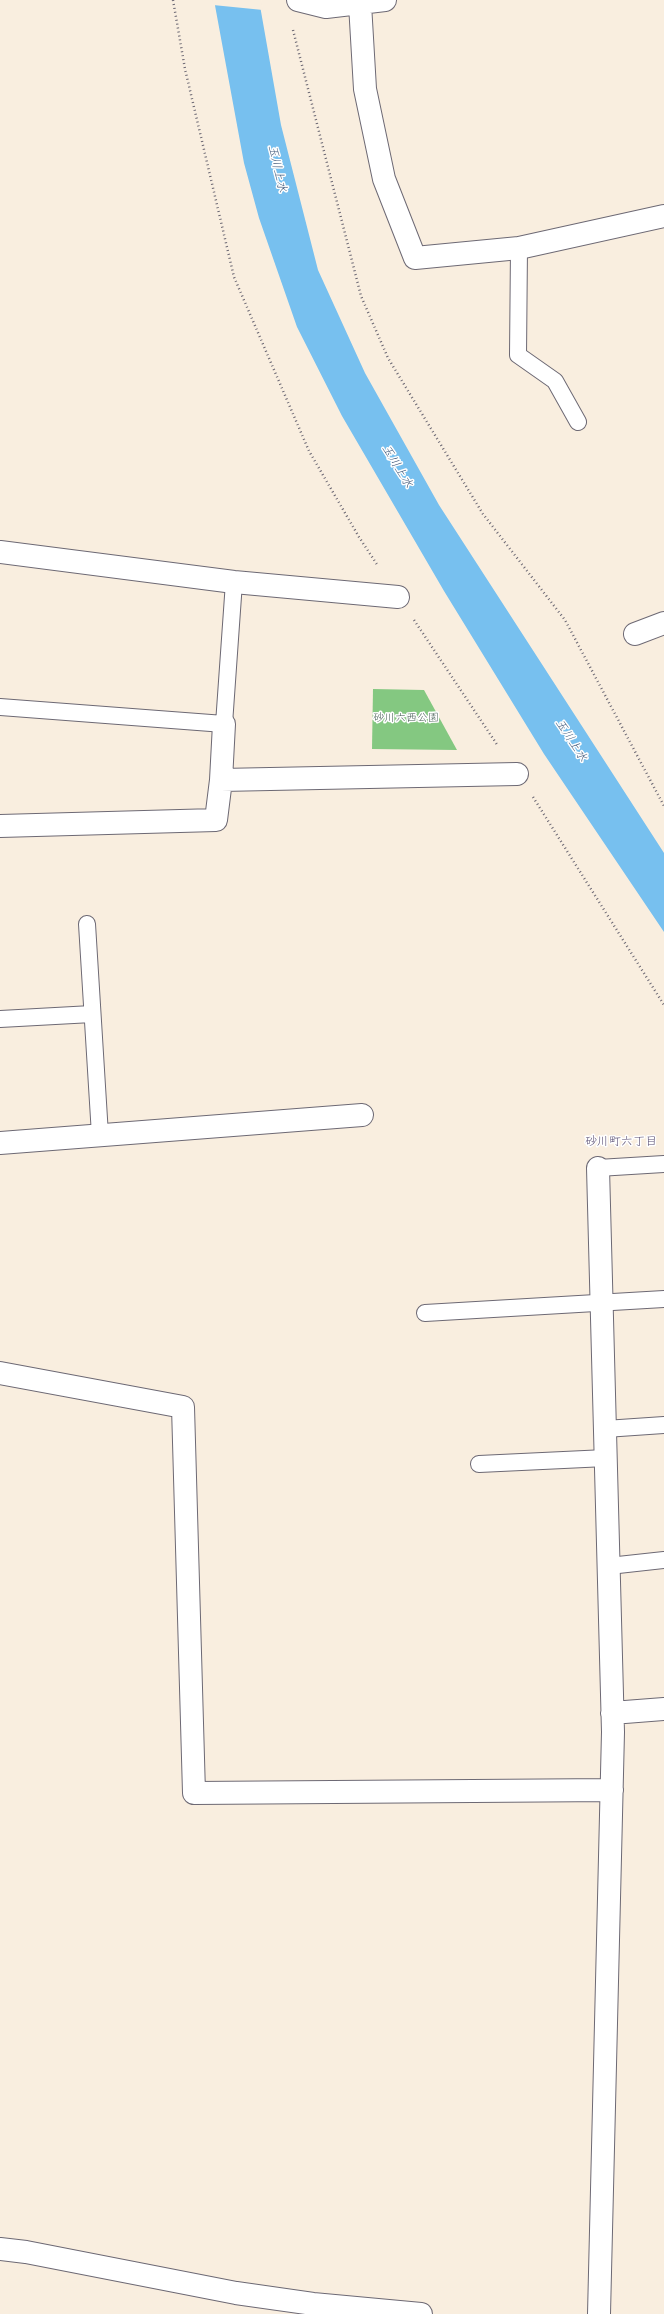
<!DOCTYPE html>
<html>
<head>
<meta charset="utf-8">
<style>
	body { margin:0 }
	canvas { display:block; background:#f9eedf }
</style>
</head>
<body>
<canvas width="664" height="2314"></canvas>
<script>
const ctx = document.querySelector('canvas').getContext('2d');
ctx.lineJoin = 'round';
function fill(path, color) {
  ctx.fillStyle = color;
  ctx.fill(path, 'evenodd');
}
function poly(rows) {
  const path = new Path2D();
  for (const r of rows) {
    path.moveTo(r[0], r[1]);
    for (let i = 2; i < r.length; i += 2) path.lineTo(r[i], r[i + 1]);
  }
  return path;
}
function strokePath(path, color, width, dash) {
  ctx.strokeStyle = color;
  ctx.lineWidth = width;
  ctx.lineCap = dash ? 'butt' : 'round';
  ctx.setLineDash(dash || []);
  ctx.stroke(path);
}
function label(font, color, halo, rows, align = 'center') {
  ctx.font = font + ' Kalam,"Klee One",sans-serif';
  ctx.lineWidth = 3;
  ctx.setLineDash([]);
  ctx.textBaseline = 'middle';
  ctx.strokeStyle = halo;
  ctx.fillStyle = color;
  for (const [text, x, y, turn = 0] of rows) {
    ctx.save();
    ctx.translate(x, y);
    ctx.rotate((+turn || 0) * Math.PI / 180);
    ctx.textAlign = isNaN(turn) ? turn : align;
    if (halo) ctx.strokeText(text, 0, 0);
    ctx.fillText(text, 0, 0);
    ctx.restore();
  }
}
fill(poly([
	[373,689,424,690,457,750,372,749]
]), '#84c881');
fill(poly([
	[214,0,259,0,281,125,318,270,365,373,439,505,664,853,664,932,544,754,444,591,342,416,297,327,259,218,244,163]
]), '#77c0ef');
fill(poly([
	[212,0,261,0,263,10,213,5]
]), '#f9eedf');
const lane = poly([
	[519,248,518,355,555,381,578,422],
	[0,707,224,724,234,582],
	[87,924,100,1135],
	[0,1019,92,1014],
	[598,1168,664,1164],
	[425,1313,664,1299],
	[605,1429,664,1425],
	[479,1464,606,1458],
	[609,1566,664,1560]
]);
const street = poly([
	[298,0,326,7,385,0],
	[360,4,365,89,384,179,415,258,519,248,664,216],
	[0,552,234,582,398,597],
	[635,634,664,623],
	[221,780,517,774],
	[0,826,216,820,221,780,224,724],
	[0,1143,362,1115],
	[598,1168,613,1732,599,2314],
	[0,1373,183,1407,194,1793,612,1790],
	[612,1713,664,1709],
	[0,2249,26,2252,236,2293,313,2304,421,2314]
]);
strokePath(lane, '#6d6974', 18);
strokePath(street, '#6d6974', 24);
strokePath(poly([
	[173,0,185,69,234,277,309,451,359,537,378,566],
	[293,30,361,296,388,358,483,514,565,620,664,806],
	[414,620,498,746],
	[533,797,664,1005]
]), '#6d6974', 2.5, [1, 3]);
strokePath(lane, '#fff', 16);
strokePath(street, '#fff', 22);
label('11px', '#445c54', '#fff', [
	["砂川六西公園",406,719]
]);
label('italic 12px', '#40597a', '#fff', [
	["玉川上水",276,169,77],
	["玉川上水",396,467,59],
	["玉川上水",570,741,57]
]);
label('12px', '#5a4f74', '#fff', [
	["砂川町六丁目",621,1143]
]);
</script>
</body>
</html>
